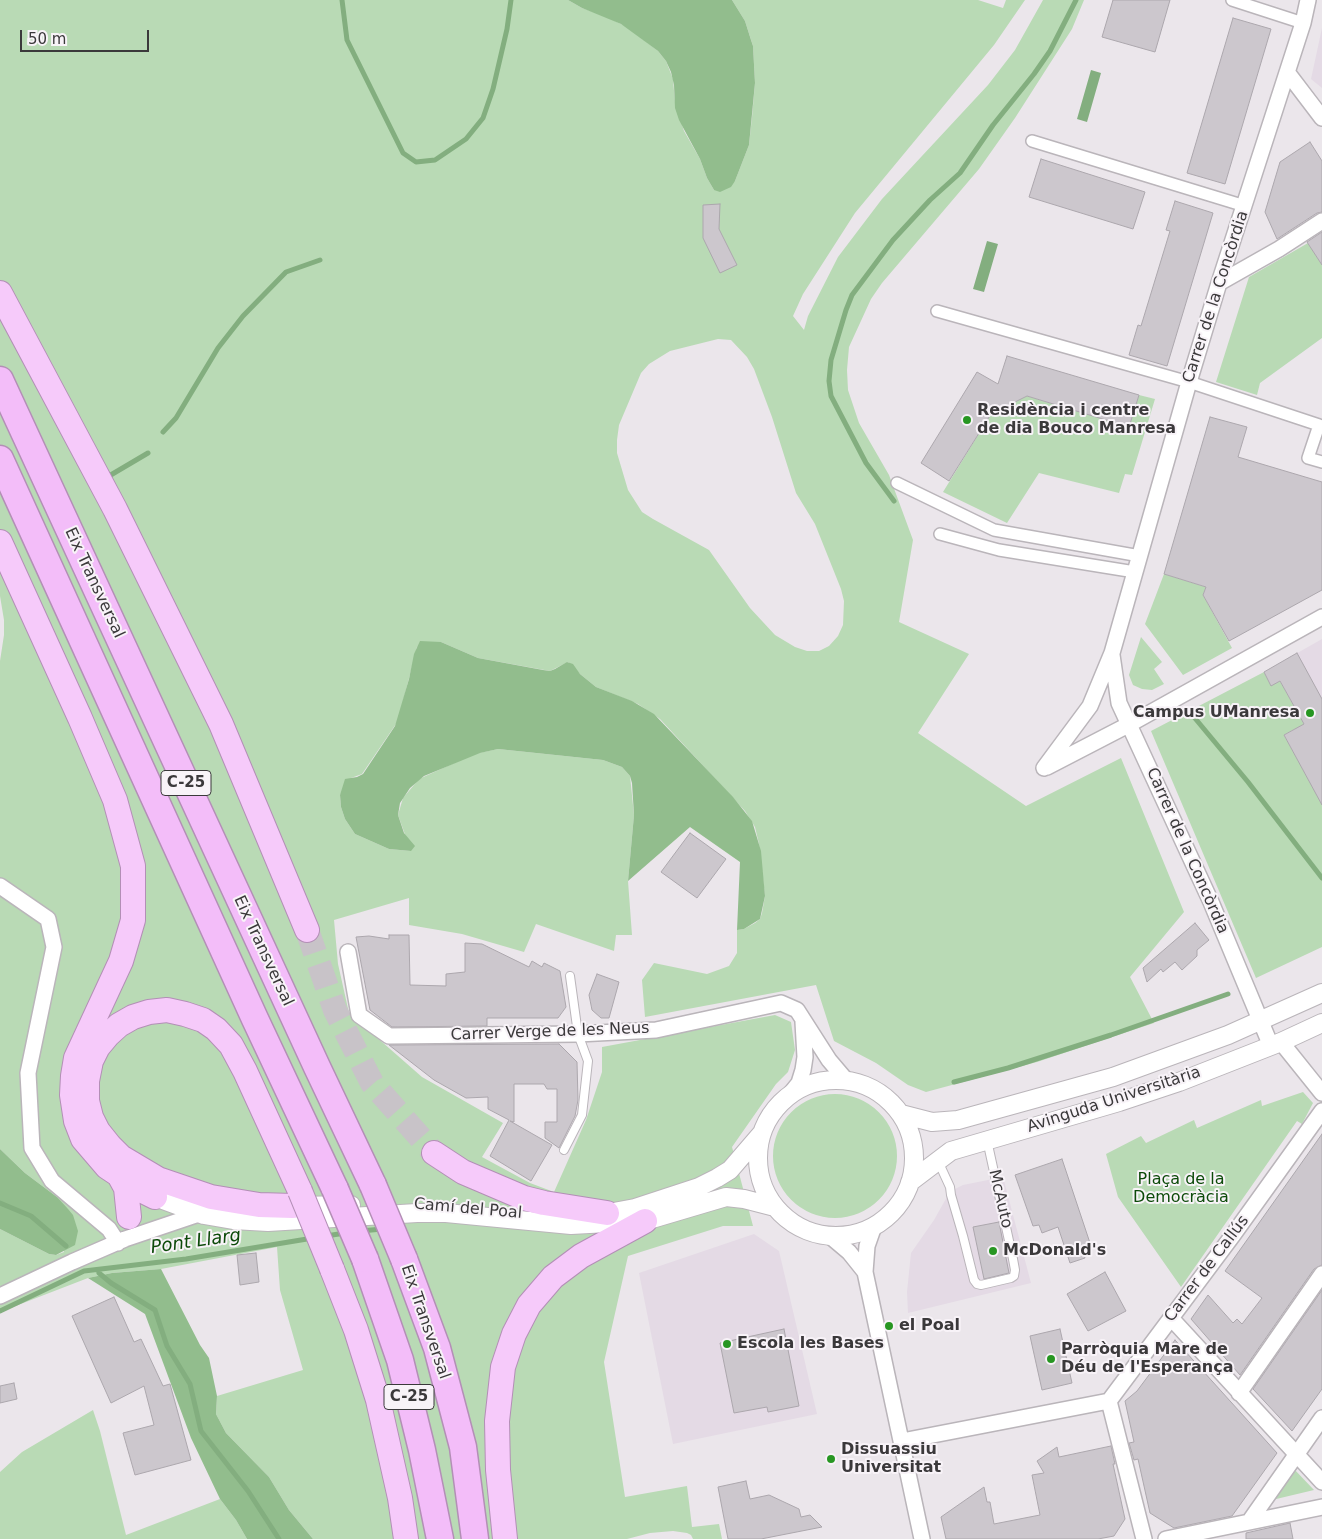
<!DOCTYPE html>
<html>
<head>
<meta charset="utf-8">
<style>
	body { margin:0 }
	#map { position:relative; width:1322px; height:1539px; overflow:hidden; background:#ebe6eb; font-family:"DejaVu Sans",sans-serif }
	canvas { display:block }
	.scale { position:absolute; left:20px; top:30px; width:129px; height:22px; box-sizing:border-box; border:2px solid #3b393b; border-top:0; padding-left:6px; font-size:15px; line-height:18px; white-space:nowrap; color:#3b393b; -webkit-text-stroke:4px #f8f3f8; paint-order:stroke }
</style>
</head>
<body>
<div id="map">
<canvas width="1322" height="1539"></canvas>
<div class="scale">50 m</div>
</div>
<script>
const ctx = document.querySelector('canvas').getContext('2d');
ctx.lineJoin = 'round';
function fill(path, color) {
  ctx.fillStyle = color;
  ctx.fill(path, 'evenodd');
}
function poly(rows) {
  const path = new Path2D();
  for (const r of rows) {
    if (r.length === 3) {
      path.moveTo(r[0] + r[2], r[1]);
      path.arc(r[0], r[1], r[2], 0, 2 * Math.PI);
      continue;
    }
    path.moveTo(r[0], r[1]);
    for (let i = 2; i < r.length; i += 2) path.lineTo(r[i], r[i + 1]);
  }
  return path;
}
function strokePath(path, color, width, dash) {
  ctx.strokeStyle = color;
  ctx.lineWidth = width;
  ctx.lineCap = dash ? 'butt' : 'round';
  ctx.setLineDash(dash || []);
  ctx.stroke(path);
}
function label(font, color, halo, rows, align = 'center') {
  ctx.font = font + ' "DejaVu Sans",sans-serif';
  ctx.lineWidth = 4;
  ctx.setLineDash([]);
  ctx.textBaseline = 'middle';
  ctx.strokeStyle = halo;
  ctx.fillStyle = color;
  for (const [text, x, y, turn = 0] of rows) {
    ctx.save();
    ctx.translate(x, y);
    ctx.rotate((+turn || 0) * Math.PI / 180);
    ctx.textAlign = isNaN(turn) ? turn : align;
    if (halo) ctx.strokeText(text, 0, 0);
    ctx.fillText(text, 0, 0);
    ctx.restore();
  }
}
fill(poly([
	[1322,28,1322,88,1311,79],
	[1322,639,1322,757,1280,681,1271,686,1264,672],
	[1003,1177,1031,1283,908,1313,907,1292,911,1253,934,1220,948,1195,953,1190,963,1185],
	[754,1234,779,1251,817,1414,673,1444,639,1273]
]), '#e4dae5');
fill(poly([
	[0,0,568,0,582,8,605,16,627,27,658,51,666,61,673,79,675,102,684,131,700,159,707,178,714,190,735,181,749,145,752,117,755,83,753,46,745,21,732,0,978,0,1003,8,1006,0,1025,0,994,45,855,213,803,294,793,316,804,330,808,316,838,257,882,199,988,85,1015,50,1043,0,1084,0,1072,29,1015,118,979,169,882,283,871,299,849,347,847,370,848,390,859,423,889,475,913,540,899,622,969,654,918,733,1026,806,1121,758,1184,912,1130,977,1154,1023,1037,1062,926,1092,908,1085,876,1063,834,1041,816,985,645,1017,642,980,654,963,707,974,729,966,737,953,737,930,744,929,755,923,760,919,762,913,765,896,759,844,755,827,745,811,660,719,638,704,596,687,580,674,568,662,550,671,478,658,441,642,417,647,398,721,362,774,351,778,340,795,341,807,345,819,355,834,389,849,411,851,398,815,403,798,419,779,474,754,498,749,603,760,622,767,630,776,634,815,628,881,632,935,616,935,614,951,536,924,524,952,462,934,409,925,409,898,334,920,338,964,349,1013,422,1077,503,1123,482,1157,530,1183,554,1192,586,1120,602,1072,602,1047,775,1015,791,1022,795,1050,788,1072,776,1084,732,1147,753,1226,723,1226,628,1256,604,1362,625,1497,687,1486,692,1527,719,1524,722,1539,693,1539,691,1535,687,1533,673,1531,650,1533,627,1539,313,1539,289,1510,269,1477,226,1433,216,1414,217,1396,303,1370,280,1290,277,1247,161,1269,112,1273,88,1278,0,1312,0,1229,49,1254,56,1255,64,1252,57,1197,25,1173,0,1149,0,661,4,635,4,620,0,596],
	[718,339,731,340,747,357,754,369,772,417,796,493,815,524,841,589,844,601,843,625,838,636,829,646,819,651,807,651,795,647,775,635,750,608,709,550,653,519,642,512,628,490,617,453,617,440,619,425,641,373,649,364,670,351],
	[1308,243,1322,265,1322,338,1260,383,1257,395,1216,382,1249,277],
	[1139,395,1155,399,1132,475,1125,474,1119,493,1039,473,1007,523,943,492,991,414,1027,396,1129,427],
	[1164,574,1206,587,1203,595,1232,648,1183,675,1145,624],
	[1141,637,1162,662,1154,669,1164,684,1152,690,1142,689,1133,685,1129,675],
	[1264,672,1271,685,1280,681,1322,757,1295,729,1284,735,1321,802,1322,802,1322,947,1256,978,1151,731],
	[1303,1092,1313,1103,1302,1124,1297,1121,1181,1287,1118,1197,1106,1154,1141,1136,1146,1143,1194,1120,1197,1128,1261,1100,1262,1106],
	[835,1156,62],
	[93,1410,100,1431,126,1535,220,1499,236,1520,247,1539,0,1539,0,1472,22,1452],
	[1294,1469,1314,1490,1272,1500]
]), '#b9dab5');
fill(poly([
	[568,0,732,0,745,21,751,40,753,46,755,83,749,145,735,181,731,187,720,192,714,190,707,178,700,159,679,120,675,108,674,85,671,72,666,61,658,51,621,24,582,8],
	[420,641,441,642,478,658,543,670,550,671,555,669,567,662,573,664,580,674,596,687,632,701,654,714,733,797,752,821,761,851,765,896,760,919,744,929,737,930,740,862,690,827,628,881,634,815,632,783,630,776,622,767,603,760,498,749,480,753,424,776,410,788,400,803,398,815,404,833,415,846,411,851,389,849,355,834,345,819,341,807,340,795,345,779,357,777,363,774,395,726,409,679,414,654],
	[0,1149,25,1173,57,1197,68,1209,73,1215,78,1231,75,1245,56,1255,49,1254,0,1229],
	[161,1269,200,1345,209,1358,217,1396,216,1414,226,1433,269,1477,289,1510,313,1539,247,1539,236,1520,220,1499,191,1438,145,1314,88,1278,112,1273]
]), '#92bd8d');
fill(poly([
	[1091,70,1101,73,1087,122,1077,119],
	[987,241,998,244,984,292,973,289]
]), '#83ae7f');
strokePath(poly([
	[342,0,347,40,403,153,416,162,435,160,466,139,483,118,493,89,507,29,511,0],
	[163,432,176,418,218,348,243,316,286,272,320,260],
	[109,476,148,453],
	[894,501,866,463,831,396,829,381,831,360,846,310,852,295,893,240,930,200,960,173,993,125,1034,74,1050,51,1076,0],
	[1189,711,1248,782,1322,878],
	[954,1082,1008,1068,1111,1035,1228,994],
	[0,1203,31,1216,66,1246],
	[361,1231,382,1229],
	[326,1236,345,1233],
	[99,1273,111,1283,155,1310,167,1346,190,1384,201,1431,248,1491,279,1539],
	[0,1311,84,1271,186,1259,313,1238]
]), '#83ae7f', 5);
const building = poly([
	[1113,0,1170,0,1155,52,1102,37,1113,0],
	[1233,18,1271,29,1225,184,1187,173,1233,18],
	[1310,142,1322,161,1322,212,1317,213,1277,239,1265,212,1280,162,1310,142],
	[1041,159,1145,192,1133,229,1029,197,1041,159],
	[1175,201,1213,213,1167,366,1129,355,1138,325,1141,326,1170,231,1166,230,1175,201],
	[720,204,719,229,737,265,720,273,703,238,703,205,720,204],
	[1322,232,1322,265,1307,242,1322,232],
	[1007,356,1139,395,1129,427,1027,396,991,414,949,481,921,463,977,372,998,384,1007,356],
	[1210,417,1247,427,1238,457,1322,482,1322,590,1229,641,1203,595,1206,587,1164,574,1210,417],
	[1297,653,1322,699,1322,805,1284,735,1304,724,1280,681,1271,686,1264,672,1297,653],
	[690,833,726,859,697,898,661,872,690,833],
	[1195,923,1209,940,1197,950,1197,956,1182,970,1175,962,1163,972,1161,969,1147,982,1143,968,1195,923],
	[389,935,409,935,410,985,446,986,446,974,465,972,465,943,482,944,529,967,532,961,542,967,544,963,560,971,566,1007,558,1018,487,1018,487,1026,392,1027,370,1010,356,937,369,936,389,939,389,935],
	[597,974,619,982,609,1018,601,1018,592,1010,589,995,597,974],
	[559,1044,577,1062,578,1100,575,1116,559,1148,545,1138,545,1122,557,1122,557,1089,547,1089,544,1084,514,1084,514,1122,510,1121,552,1145,531,1181,490,1156,509,1120,488,1109,488,1097,466,1098,434,1080,389,1045,559,1044],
	[1322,1134,1322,1265,1314,1269,1240,1375,1191,1319,1208,1295,1233,1323,1237,1319,1242,1324,1262,1298,1225,1271,1322,1134],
	[1062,1159,1092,1249,1083,1252,1085,1258,1070,1263,1058,1227,1042,1233,1039,1225,1033,1226,1015,1175,1062,1159],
	[999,1222,1009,1273,984,1279,973,1227,999,1222],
	[256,1253,259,1282,240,1285,237,1255,256,1253],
	[1105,1272,1126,1311,1088,1331,1067,1294,1105,1272],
	[1322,1290,1322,1389,1292,1431,1253,1389,1322,1290],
	[114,1297,134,1342,141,1339,163,1386,170,1384,191,1460,135,1475,123,1433,154,1425,144,1386,111,1403,72,1316,114,1297],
	[784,1329,799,1406,768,1412,767,1407,734,1413,720,1343,784,1329],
	[1060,1329,1072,1383,1042,1390,1030,1336,1060,1329],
	[1175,1340,1277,1453,1232,1516,1174,1528,1150,1513,1138,1459,1134,1460,1129,1443,1134,1442,1125,1401,1137,1391,1175,1340],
	[14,1383,17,1399,0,1403,0,1386,14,1383],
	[1111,1446,1115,1464,1113,1464,1125,1519,1114,1536,1098,1539,946,1539,941,1517,984,1487,987,1502,990,1502,994,1524,1040,1515,1032,1475,1044,1473,1037,1461,1057,1447,1059,1457,1111,1446],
	[746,1481,750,1499,769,1495,799,1509,801,1517,810,1515,822,1527,761,1539,728,1539,718,1487,746,1481],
	[1290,1523,1293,1539,1246,1539,1246,1533,1290,1523]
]);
fill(building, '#ccc7cd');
strokePath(building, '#aca7ad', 1);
strokePath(poly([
	[307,930,335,1010,372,1083,434,1153]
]), '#c8c3c8', 24, [24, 12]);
const service = poly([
	[564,1150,582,1115,588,1061,578,1034,570,976],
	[938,1161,950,1187,951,1195,963,1236,974,1280,977,1284,981,1285,1011,1278,1014,1276,1015,1270,1013,1259,987,1140]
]);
const pedestrian = poly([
	[1232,0,1303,23],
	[1032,141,1245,206],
	[937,311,1189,382,1319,425,1308,458,1322,462],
	[897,483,994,530,1140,556],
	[940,534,999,550,1135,572]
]);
const minor = poly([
	[1287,72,1322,118],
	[1219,283,1279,249,1322,221],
	[1112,655,1119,703,1211,902,1271,1046],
	[1047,767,1130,724,1322,617],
	[1044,768,1090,706,1112,653,1189,382,1219,283,1303,23,1308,0],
	[0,886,48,919,54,947,28,1073,32,1148,52,1181,109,1229,118,1243],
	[348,952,359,1015,389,1036,578,1034,656,1030,781,1003,797,1010,829,1060,846,1080],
	[1281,1042,1322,1093],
	[791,1093,799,1083,803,1070,805,1057,803,1022],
	[874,1226,867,1246,865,1272,922,1539],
	[830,1236,849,1252,865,1272],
	[0,1296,72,1262,125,1239,199,1214],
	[1171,1318,1322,1482],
	[1239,1393,1322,1274],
	[1109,1401,1144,1539],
	[902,1441,1109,1401,1233,1235,1322,1111],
	[1249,1522,1322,1418],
	[1166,1539,1322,1507]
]);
const tertiary = poly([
	[836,1158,78],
	[901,1114,932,1122,958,1120,1113,1077,1228,1035,1322,993],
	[910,1182,951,1151,1119,1102,1179,1082,1281,1042,1322,1023],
	[155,1197,204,1215,233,1220,268,1222,417,1213,446,1213,571,1225,645,1221,726,1197,744,1199,775,1207],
	[294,1206,351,1205],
	[608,1213,635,1208,699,1187,717,1178,730,1170,761,1134]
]);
const trunk = poly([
	[0,293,115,509,221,724,307,930],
	[0,542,80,718,115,800,133,866,133,920,121,961,76,1058,73,1076,72,1095,76,1121,83,1139,107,1167,143,1191,155,1197],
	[434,1153,463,1172,524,1198,544,1203,607,1213],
	[120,1177,126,1188,129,1217],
	[293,1206,259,1205,211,1197,158,1179,121,1157,110,1146,98,1131,91,1117,87,1101,87,1081,91,1061,98,1047,108,1035,119,1025,133,1017,149,1012,167,1010,185,1014,203,1020,216,1029,231,1045,245,1071,300,1191],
	[332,1269,356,1330,378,1400,400,1498,406,1539],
	[505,1539,498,1470,497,1421,503,1367,514,1334,529,1305,553,1277,581,1256,645,1221]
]);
const motorway = poly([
	[0,380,317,1067,373,1185],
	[0,459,255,1019,335,1189],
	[365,1259,400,1360,422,1450,440,1539],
	[404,1259,437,1348,463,1447,475,1539]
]);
strokePath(service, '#bab5ba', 10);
strokePath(pedestrian, '#bab5ba', 14);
strokePath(minor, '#bab5ba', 18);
strokePath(tertiary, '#bab5ba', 20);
strokePath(trunk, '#b38fb6', 26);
strokePath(motorway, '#b38fb6', 29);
strokePath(service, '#fff', 8);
strokePath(pedestrian, '#fff', 11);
strokePath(minor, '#fff', 15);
strokePath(tertiary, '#fff', 18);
strokePath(trunk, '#f6cafa', 24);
strokePath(motorway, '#f3bdf9', 26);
const trunkBridge = poly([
	[300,1191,332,1269]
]);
const motorwayBridge = poly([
	[373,1185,404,1259],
	[335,1189,365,1259]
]);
strokePath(trunkBridge, '#b38fb6', 26, []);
strokePath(motorwayBridge, '#b38fb6', 29, []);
strokePath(trunkBridge, '#f6cafa', 24);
strokePath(motorwayBridge, '#f3bdf9', 26);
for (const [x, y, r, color] of [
	[967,420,5,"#279622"],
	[1310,713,5,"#279622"],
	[993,1251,5,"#279622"],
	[889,1326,5,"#279622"],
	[727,1344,5,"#279622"],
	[1051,1359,5,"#279622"],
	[831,1459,5,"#279622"]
]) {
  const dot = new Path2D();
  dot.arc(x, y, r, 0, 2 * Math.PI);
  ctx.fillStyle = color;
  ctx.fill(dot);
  strokePath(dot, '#f8f3f8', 2);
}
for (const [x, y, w] of [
	[186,783,50],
	[409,1397,50]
]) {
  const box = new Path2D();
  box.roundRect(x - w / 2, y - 12.5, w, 25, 4);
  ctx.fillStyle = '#f8f3f8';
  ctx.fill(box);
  strokePath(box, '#3b393b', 1);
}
label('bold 15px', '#3b393b', null, [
	["C-25",186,783],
	["C-25",409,1397]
]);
label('16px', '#3b393b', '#f8f3f8', [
	["Carrer de la Concòrdia",1216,297,-72],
	["Eix Transversal",94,583,65],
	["Carrer de la Concòrdia",1187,851,66],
	["Eix Transversal",263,951,65],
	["Carrer Verge de les Neus",550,1032,-2],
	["Avinguda Universitària",1114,1100,-18],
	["McAuto",1000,1199,77],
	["Camí del Poal",468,1209,5],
	["Carrer de Callús",1207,1269,-53],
	["Eix Transversal",425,1322,71]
]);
label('bold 16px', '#3b393b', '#f8f3f8', [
	["Residència i centre",977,411],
	["de dia Bouco Manresa",977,429],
	["Campus UManresa",1300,713,"right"],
	["McDonald's",1003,1251],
	["el Poal",899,1326],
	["Escola les Bases",737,1344],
	["Parròquia Mare de",1061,1350],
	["Déu de l'Esperança",1061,1368],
	["Dissuassiu",841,1450],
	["Universitat",841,1468]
], 'left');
label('16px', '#0d4b0a', '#f8f3f8', [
	["Plaça de la",1181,1180],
	["Democràcia",1181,1198]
]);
label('italic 18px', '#0c4a09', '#f8f3f8', [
	["Pont Llarg",196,1242,-8]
]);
</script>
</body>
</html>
